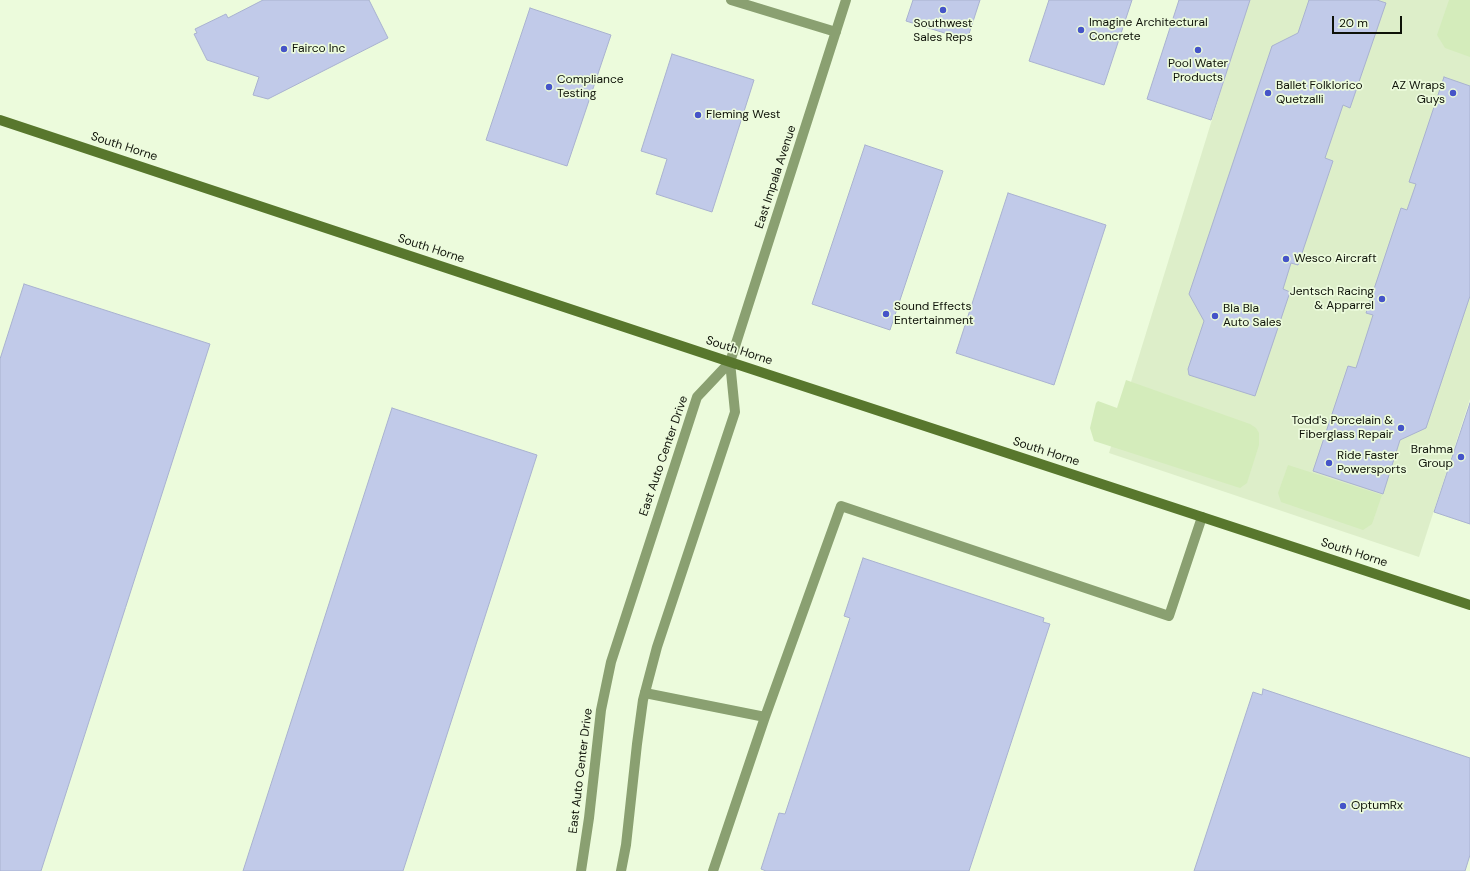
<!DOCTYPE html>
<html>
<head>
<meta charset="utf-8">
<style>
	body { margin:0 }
	#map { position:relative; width:1470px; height:871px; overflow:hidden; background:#ecfbdc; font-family:"DM Sans",sans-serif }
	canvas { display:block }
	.scale { position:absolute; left:1332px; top:16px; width:70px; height:18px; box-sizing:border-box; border:2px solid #0e1208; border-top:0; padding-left:5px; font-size:12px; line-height:14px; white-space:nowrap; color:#0e1208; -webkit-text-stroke:3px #ecfbdc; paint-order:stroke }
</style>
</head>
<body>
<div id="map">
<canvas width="1470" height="871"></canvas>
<div class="scale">20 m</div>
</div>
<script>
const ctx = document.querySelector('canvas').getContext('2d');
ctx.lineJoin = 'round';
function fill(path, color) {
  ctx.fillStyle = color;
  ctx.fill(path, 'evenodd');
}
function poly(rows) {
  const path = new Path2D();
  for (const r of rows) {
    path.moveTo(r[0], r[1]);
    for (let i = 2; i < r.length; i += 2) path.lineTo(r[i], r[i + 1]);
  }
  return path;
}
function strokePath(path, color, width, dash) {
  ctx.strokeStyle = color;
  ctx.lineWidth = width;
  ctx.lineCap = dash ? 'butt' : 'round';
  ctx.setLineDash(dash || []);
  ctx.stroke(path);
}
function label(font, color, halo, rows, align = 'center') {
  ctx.font = font + ' "DM Sans",sans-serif';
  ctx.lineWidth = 3.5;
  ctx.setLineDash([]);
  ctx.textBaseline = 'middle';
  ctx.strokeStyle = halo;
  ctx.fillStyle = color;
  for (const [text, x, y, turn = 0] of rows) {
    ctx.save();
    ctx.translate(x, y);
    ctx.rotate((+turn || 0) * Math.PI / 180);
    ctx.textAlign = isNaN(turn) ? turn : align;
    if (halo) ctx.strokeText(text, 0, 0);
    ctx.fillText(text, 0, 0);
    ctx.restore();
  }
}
fill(poly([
	[1249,0,1470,0,1470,399,1419,557,1109,453]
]), '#ddeec9');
fill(poly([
	[1449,0,1470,0,1470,57,1445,48,1437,35],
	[1126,380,1250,424,1256,428,1259,433,1259,445,1247,483,1240,488,1094,441,1090,428,1096,403,1098,401,1117,408],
	[1288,465,1382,495,1372,524,1363,530,1281,502,1278,493]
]), '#d4ecbb');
const building = poly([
	[263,0,369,0,388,38,268,99,253,95,259,77,207,60,194,34,197,33,195,29,226,14,228,18,263,0],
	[913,0,980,0,967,40,906,21,913,0],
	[1049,0,1132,0,1104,85,1029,61,1049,0],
	[1179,0,1250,0,1211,120,1147,99,1179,0],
	[1309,0,1377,0,1386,3,1350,108,1343,105,1325,158,1333,161,1298,265,1291,263,1283,289,1290,292,1255,396,1189,375,1188,369,1204,321,1189,294,1272,46,1298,33,1309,0],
	[530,8,611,35,567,166,486,140,530,8],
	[672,54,754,80,712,212,656,194,667,159,641,151,672,54],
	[1444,77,1470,86,1470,296,1426,428,1400,440,1383,494,1313,471,1348,366,1356,368,1373,315,1366,313,1401,208,1407,210,1416,184,1409,182,1444,77],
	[865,145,943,171,890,330,812,304,865,145],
	[1008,193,1106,225,1054,385,956,353,1008,193],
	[24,284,210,344,41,871,0,871,0,359,24,284],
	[1470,403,1470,524,1434,512,1470,403],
	[392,408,537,455,403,871,243,871,392,408],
	[863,558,1044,618,1043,622,1050,624,969,871,766,871,761,869,779,813,785,814,850,618,844,616,863,558],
	[1263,689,1470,758,1470,855,1465,871,1194,871,1253,692,1262,695,1263,689]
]);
fill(building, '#c1cae9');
strokePath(building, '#a9b2d0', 1);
strokePath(poly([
	[645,693,765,717],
	[713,871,765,717,841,506,1169,616,1202,517]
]), '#8aa071', 10);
strokePath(poly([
	[731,0,836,32],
	[581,871,589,818,601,710,611,662,697,397,730,362],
	[621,871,626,845,637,744,643,700,657,647,735,412,730,362,846,0]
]), '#8aa071', 10);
strokePath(poly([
	[0,120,730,362,1470,605]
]), '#58772d', 10);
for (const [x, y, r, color] of [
	[943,10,4,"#4554c8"],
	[1081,30,4,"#4554c8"],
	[284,49,4,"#4554c8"],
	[1198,50,4,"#4554c8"],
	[549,87,4,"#4554c8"],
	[1268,93,4,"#4554c8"],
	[1453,93,4,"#4554c8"],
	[698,115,4,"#4554c8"],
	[1286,259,4,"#4554c8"],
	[1382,299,4,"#4554c8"],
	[886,314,4,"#4554c8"],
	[1215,316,4,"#4554c8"],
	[1401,428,4,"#4554c8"],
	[1461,457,4,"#4554c8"],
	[1329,463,4,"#4554c8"],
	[1343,806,4,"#4554c8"]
]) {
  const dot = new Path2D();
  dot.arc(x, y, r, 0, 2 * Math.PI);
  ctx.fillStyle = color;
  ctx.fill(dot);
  strokePath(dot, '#ecfbdc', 1.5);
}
label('12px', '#0e1208', '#ecfbdc', [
	["Imagine Architectural",1089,23],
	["Concrete",1089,37],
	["Southwest",943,24,"center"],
	["Sales Reps",943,38,"center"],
	["Fairco Inc",292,49],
	["Pool Water",1198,64,"center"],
	["Products",1198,78,"center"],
	["Compliance",557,80],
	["Testing",557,94],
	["Ballet Folklorico",1276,86],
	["Quetzalli",1276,100],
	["AZ Wraps",1445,86,"right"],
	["Guys",1445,100,"right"],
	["Fleming West",706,115],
	["Wesco Aircraft",1294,259],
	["Jentsch Racing",1374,292,"right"],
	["& Apparrel",1374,306,"right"],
	["Sound Effects",894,307],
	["Entertainment",894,321],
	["Bla Bla",1223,309],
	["Auto Sales",1223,323],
	["Todd's Porcelain &",1393,421,"right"],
	["Fiberglass Repair",1393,435,"right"],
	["Brahma",1453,450,"right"],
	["Group",1453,464,"right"],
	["Ride Faster",1337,456],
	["Powersports",1337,470],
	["OptumRx",1351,806]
], 'left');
label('12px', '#0e1208', '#ecfbdc', [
	["South Horne",124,147,18],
	["East Impala Avenue",776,177,-72],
	["South Horne",431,249,18],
	["South Horne",739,351,18],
	["South Horne",1046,452,18],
	["East Auto Center Drive",664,456,-71],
	["South Horne",1354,553,18],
	["East Auto Center Drive",581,771,-83]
]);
</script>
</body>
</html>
